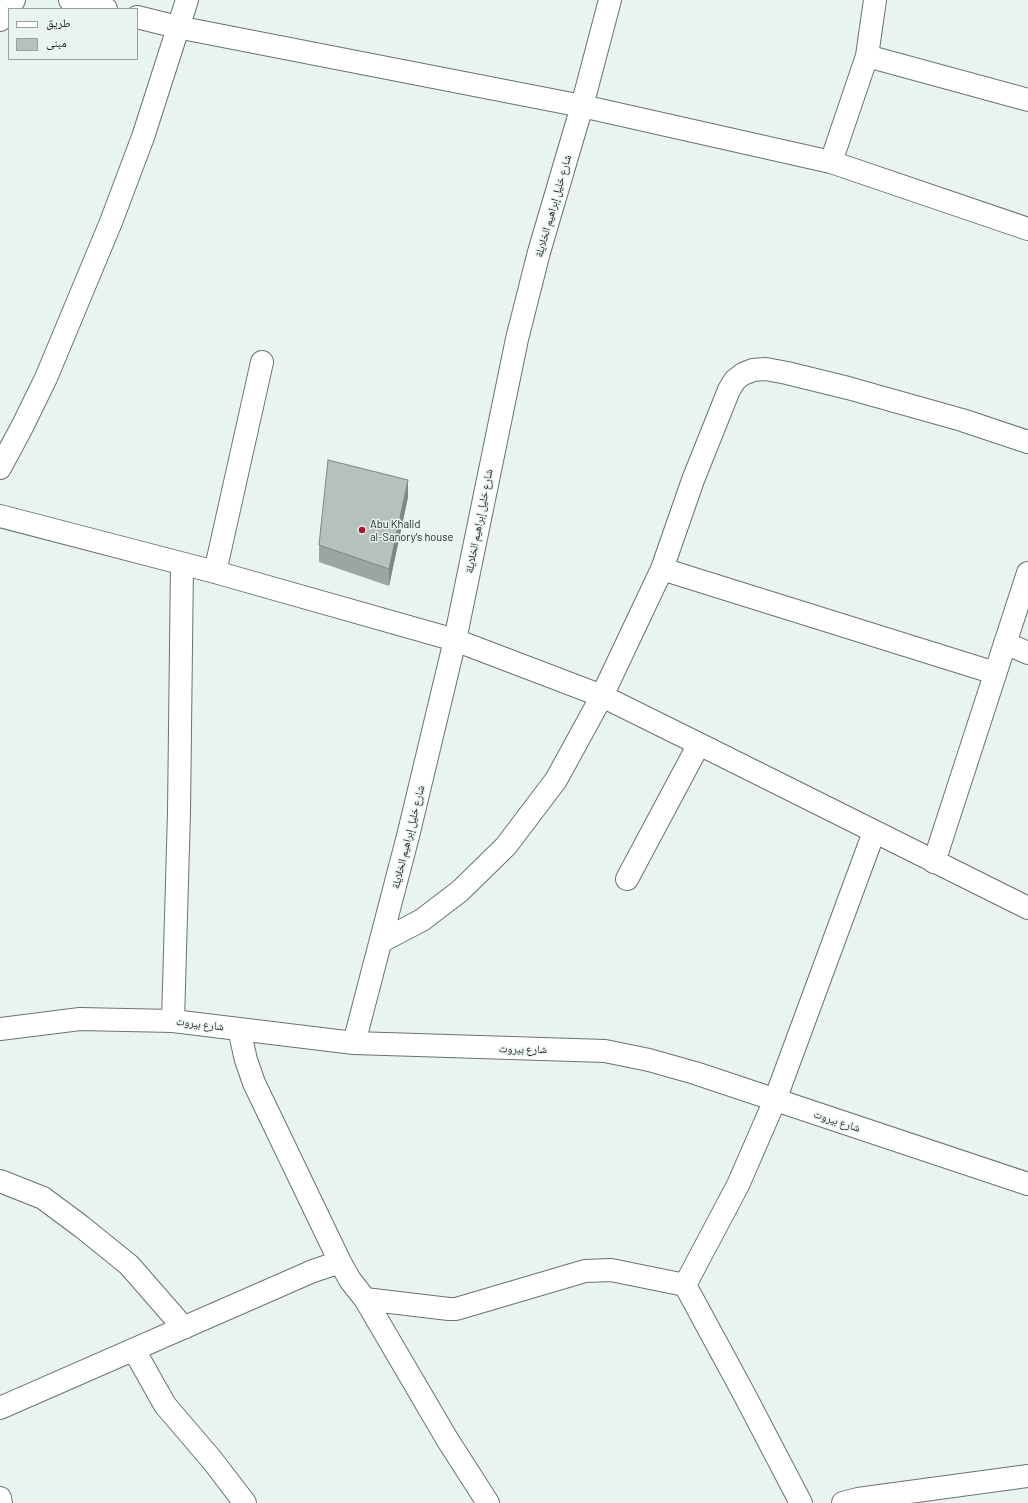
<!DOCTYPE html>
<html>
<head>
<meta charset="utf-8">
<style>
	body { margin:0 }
	#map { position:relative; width:1028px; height:1503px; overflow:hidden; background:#e9f3ef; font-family:Barlow,"Noto Naskh Arabic",sans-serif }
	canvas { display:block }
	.legend { position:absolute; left:8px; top:8px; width:130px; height:52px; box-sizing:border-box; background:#e9f3ef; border:1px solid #989f9c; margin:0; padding:5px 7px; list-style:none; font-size:12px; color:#1e2120 }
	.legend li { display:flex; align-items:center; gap:8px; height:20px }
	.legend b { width:20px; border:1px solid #989f9c }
</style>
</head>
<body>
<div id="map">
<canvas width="1028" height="1503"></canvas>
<ul class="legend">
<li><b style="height:5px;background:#fff"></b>طريق</li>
<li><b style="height:11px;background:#b6c0bc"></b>مبنى</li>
</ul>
</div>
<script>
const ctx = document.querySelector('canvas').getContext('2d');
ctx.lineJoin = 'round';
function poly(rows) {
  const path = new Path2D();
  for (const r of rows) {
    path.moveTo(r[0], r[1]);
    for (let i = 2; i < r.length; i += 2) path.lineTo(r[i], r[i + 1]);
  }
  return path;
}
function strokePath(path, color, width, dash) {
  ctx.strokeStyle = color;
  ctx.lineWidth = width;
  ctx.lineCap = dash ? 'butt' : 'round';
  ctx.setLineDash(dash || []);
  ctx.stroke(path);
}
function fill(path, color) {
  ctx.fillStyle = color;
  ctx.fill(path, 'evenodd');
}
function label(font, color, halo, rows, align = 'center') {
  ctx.font = font + ' Barlow,"Noto Naskh Arabic",sans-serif';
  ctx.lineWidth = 3;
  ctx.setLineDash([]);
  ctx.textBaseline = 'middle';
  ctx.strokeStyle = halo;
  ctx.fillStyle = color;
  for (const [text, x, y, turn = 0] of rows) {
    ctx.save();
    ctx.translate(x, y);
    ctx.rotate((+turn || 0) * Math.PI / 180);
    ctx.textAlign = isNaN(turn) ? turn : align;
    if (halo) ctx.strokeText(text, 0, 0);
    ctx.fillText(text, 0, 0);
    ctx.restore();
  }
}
const minor = poly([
	[70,0,106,9],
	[137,17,177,27,582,106,831,162,1028,229],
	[0,20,14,0],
	[867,56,1028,100],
	[831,162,867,56,875,0],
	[0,468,22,427,46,378,111,222,143,137,187,0],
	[0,516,215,572,455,640,602,696,699,744,1028,908],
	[662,569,995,673],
	[215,572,262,362],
	[1005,643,1028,653],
	[934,862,1028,573],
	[627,879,699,744],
	[382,941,422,920,460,891,506,846,556,780,602,696,662,569,693,480,729,390,735,380,743,374,753,370,766,369,787,373,848,388,962,420,1028,442],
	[173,1021,179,812,182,564],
	[0,1029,80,1019,173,1021,354,1043,605,1051,649,1060,695,1073,1028,1184],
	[239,1029,246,1060,254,1083,340,1262],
	[354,1043,408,836,455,640,517,339,539,252,582,106,610,0],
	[0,1181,43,1198,82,1227,129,1265,184,1328],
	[685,1285,738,1185,775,1100,874,832],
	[365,1299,449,1309,456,1309,585,1271,611,1270,685,1285,743,1392,801,1503],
	[134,1350,165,1405,212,1460,245,1503],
	[0,1408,313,1271,340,1262,350,1280,365,1299,447,1439,488,1503],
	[0,1498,1,1503],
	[843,1503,858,1499,1028,1476]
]);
strokePath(minor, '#6a736f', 24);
strokePath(minor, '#fff', 22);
fill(poly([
	[408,497,389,586,319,562,319,545]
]), '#9da5a2');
fill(poly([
	[408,480,408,497,389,586,389,569]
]), '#7f8684');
const building = poly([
	[328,460,408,480,389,569,319,545,328,460]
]);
fill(building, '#b6c0bc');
strokePath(building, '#7f8684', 1);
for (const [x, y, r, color] of [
	[362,530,4,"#ab1533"]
]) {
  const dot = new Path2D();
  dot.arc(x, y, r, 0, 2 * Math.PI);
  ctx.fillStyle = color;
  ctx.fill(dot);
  strokePath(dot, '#e9f3ef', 1.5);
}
label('11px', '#1e2120', '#e9f3ef', [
	["شارع خليل إبراهيم الخلايلة",553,206,-74],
	["شارع خليل إبراهيم الخلايلة",479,521,-79],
	["شارع خليل إبراهيم الخلايلة",408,837,-76],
	["شارع بيروت",200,1024,7],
	["شارع بيروت",523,1049,1],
	["شارع بيروت",837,1121,18]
]);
label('11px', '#1e2120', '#e9f3ef', [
	["Abu Khalid",370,524],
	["al-Sanory's house",370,537]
], 'left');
</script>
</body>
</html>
